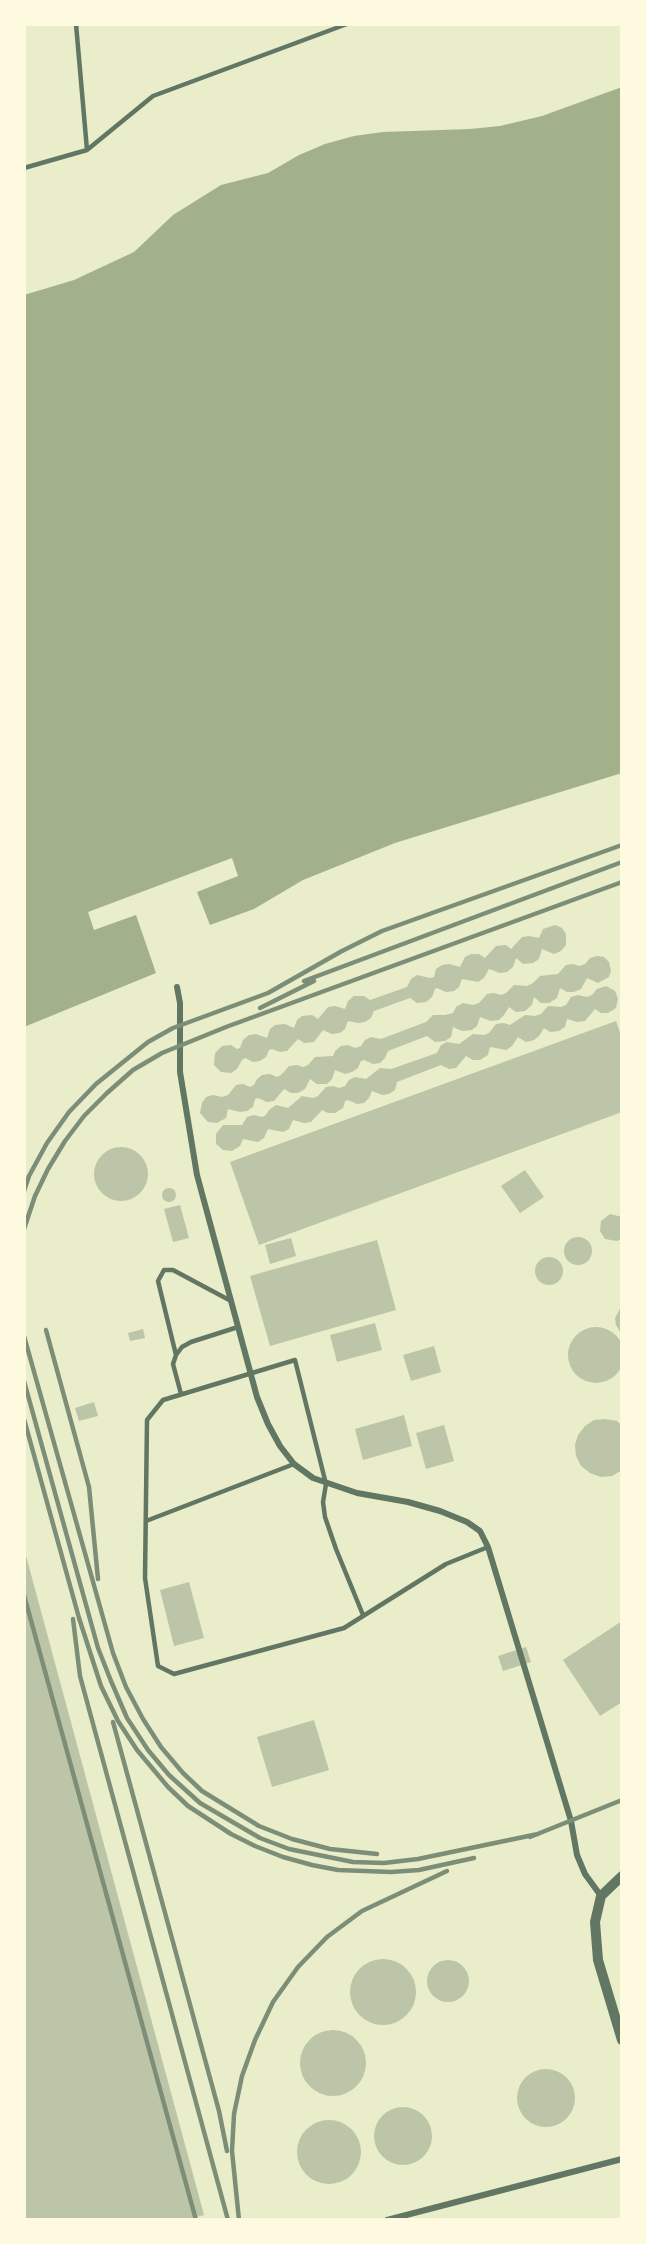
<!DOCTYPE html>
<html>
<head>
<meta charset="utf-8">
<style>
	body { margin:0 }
	#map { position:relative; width:646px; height:2244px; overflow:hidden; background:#e9edc9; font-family:Figtree,sans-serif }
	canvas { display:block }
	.frame { position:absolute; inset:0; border:26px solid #fefae0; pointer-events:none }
</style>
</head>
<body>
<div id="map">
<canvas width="646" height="2244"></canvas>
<div class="frame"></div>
</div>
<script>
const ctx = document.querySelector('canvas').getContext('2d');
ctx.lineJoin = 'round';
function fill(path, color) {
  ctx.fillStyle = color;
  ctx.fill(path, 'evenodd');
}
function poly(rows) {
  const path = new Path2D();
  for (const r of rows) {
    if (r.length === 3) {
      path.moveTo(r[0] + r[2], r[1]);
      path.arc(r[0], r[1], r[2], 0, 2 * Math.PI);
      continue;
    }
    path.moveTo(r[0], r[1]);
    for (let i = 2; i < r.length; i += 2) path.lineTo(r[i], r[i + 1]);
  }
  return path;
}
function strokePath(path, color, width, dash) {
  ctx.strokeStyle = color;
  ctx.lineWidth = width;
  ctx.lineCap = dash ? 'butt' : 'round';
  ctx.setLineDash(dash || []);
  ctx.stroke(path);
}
fill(poly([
	[622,87,622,773,395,843,303,880,254,909,210,925,197,892,238,876,232,858,88,912,94,930,136,915,156,973,24,1027,24,295,74,280,134,252,173,215,221,185,268,173,299,155,325,144,354,136,383,132,470,129,500,126,542,116]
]), '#a3b18a');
fill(poly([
	[555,925,562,928,566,934,566,945,561,951,554,954,542,949,539,959,533,963,523,964,516,958,513,967,507,972,500,973,489,969,484,978,478,982,462,979,459,987,454,991,446,992,437,988,435,989,432,997,426,1002,417,1003,410,998,374,1011,371,1018,365,1022,358,1023,348,1021,345,1029,340,1033,332,1034,323,1030,314,1042,304,1043,298,1039,287,1051,280,1052,272,1049,269,1050,266,1057,260,1061,253,1062,245,1058,242,1060,237,1069,231,1073,221,1072,214,1065,215,1053,222,1046,231,1045,237,1049,240,1048,243,1040,249,1035,256,1034,267,1038,270,1029,275,1025,285,1024,294,1028,297,1020,302,1016,312,1015,318,1019,328,1007,335,1006,345,1009,348,1001,354,996,364,996,370,1000,407,987,411,979,417,975,430,978,434,977,436,969,442,965,449,964,460,967,465,957,471,954,479,954,485,958,496,946,506,945,511,949,522,937,529,936,539,938,543,929],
	[597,956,604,957,609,962,611,971,609,977,598,983,587,978,581,989,574,992,567,992,560,988,557,998,549,1003,541,1003,534,997,532,1005,525,1011,516,1012,509,1007,504,1015,499,1020,491,1021,480,1017,477,1026,472,1030,462,1031,453,1027,451,1037,445,1041,435,1042,427,1036,388,1051,385,1058,380,1063,373,1064,364,1060,361,1061,358,1068,352,1072,345,1074,335,1070,332,1079,327,1084,317,1084,310,1079,305,1089,298,1093,291,1093,284,1089,274,1101,267,1102,258,1098,255,1099,253,1107,247,1111,240,1112,228,1109,226,1118,217,1123,208,1122,200,1113,202,1103,206,1097,213,1095,222,1097,228,1095,236,1085,243,1084,250,1087,254,1085,257,1079,262,1075,270,1074,277,1077,281,1075,289,1066,297,1065,303,1067,308,1065,315,1057,333,1056,335,1051,341,1046,348,1045,355,1048,361,1046,365,1040,371,1037,381,1039,426,1022,433,1015,445,1015,453,1013,456,1007,463,1003,473,1005,479,1003,487,994,494,993,501,995,506,993,514,985,527,986,533,983,540,976,558,974,566,965,573,964,579,966,585,964,590,958],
	[606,986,615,991,618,999,616,1008,608,1013,601,1013,595,1009,585,1021,577,1022,567,1019,565,1027,559,1031,550,1032,544,1028,539,1036,534,1040,526,1042,518,1037,512,1046,506,1050,490,1047,488,1055,480,1060,473,1060,466,1056,456,1068,449,1069,441,1065,397,1082,395,1090,389,1094,382,1095,372,1091,369,1098,364,1103,357,1104,348,1100,345,1101,343,1108,335,1113,328,1113,322,1110,311,1122,304,1123,293,1120,289,1129,283,1132,268,1129,264,1138,258,1142,243,1139,240,1146,232,1151,223,1150,216,1144,216,1134,223,1125,242,1125,247,1117,254,1115,262,1117,266,1115,269,1110,276,1105,288,1108,302,1096,313,1098,318,1096,326,1087,333,1086,339,1088,345,1086,349,1080,355,1077,366,1079,380,1068,391,1069,437,1053,441,1045,447,1042,459,1044,473,1034,484,1035,489,1033,496,1024,504,1023,510,1025,525,1015,535,1016,541,1014,548,1006,561,1007,566,1005,571,997,578,995,587,997,592,995,597,989],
	[616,1021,622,1038,622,1112,259,1245,230,1162],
	[121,1174,27],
	[525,1170,544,1197,520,1213,501,1186],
	[169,1195,7],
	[180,1205,189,1238,173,1242,164,1209],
	[610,1214,622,1217,622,1239,617,1241,605,1239,600,1231,601,1221],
	[578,1251,14],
	[291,1238,296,1256,270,1264,265,1245],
	[377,1240,396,1310,270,1346,250,1276],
	[549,1271,14],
	[622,1305,622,1335,616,1325,615,1318],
	[375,1323,382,1350,337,1362,330,1335],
	[596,1355,28],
	[143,1329,145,1338,130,1341,128,1333],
	[434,1346,441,1372,411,1381,403,1355],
	[94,1402,98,1416,79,1421,75,1408],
	[404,1415,412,1446,363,1460,355,1429],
	[605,1419,617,1421,622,1426,622,1470,612,1476,601,1477,590,1473,581,1466,576,1456,575,1445,578,1435,585,1426,594,1420],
	[444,1425,454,1461,426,1469,416,1433],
	[25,1552,204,2215,186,2220,24,2220],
	[189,1582,204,1638,174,1646,160,1590],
	[622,1621,622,1702,600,1716,563,1660],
	[526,1647,531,1662,503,1671,498,1656],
	[314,1720,329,1770,272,1787,257,1737],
	[383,1992,33],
	[448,1981,21],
	[333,2063,33],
	[546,2098,29],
	[403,2136,29],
	[329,2152,32]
]), '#bcc5a7');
strokePath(poly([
	[87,150,153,96,347,24],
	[24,168,87,150,76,24],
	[176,1355,158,1281,164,1270,173,1270,231,1301],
	[181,1394,173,1364,176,1355,182,1347,191,1342,238,1327],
	[146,1521,294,1464],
	[363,1615,336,1549,325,1517,323,1502,326,1484,295,1360,163,1400,147,1420,145,1578,158,1666,174,1674,344,1628,446,1564,488,1547]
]), '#617663', 4.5);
strokePath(poly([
	[177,987,180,1003,180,1072,197,1175,257,1397,268,1424,280,1446,294,1464,313,1478,357,1493,408,1502,440,1511,467,1522,480,1531,488,1547,571,1821,577,1855,585,1874,601,1896],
	[387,2220,622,2159]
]), '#617663', 6);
strokePath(poly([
	[622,1876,601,1896,595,1922,598,1960,622,2040]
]), '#617663', 10);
strokePath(poly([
	[304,981,622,862],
	[260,1008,314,981],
	[24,1191,29,1176,47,1143,69,1112,96,1084,148,1042,173,1028,268,993,342,951,382,931,622,845],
	[24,1229,35,1196,48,1169,65,1141,84,1116,107,1093,133,1070,162,1053,226,1027,622,882],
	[46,1330,89,1487,98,1579],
	[24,1336,113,1653,126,1687,143,1719,161,1747,183,1773,202,1791,259,1826,292,1839,330,1849,377,1854],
	[24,1381,98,1648,111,1681,127,1718,148,1750,169,1775,200,1803,260,1838,289,1849,353,1862,384,1863,418,1859,538,1834],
	[24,1419,79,1618,101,1686,118,1721,137,1750,168,1787,188,1806,231,1834,255,1846,283,1857,312,1865,338,1870,391,1872,419,1870,474,1858],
	[24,1595,196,2220],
	[73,1619,80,1676,228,2220],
	[113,1722,219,2111,227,2151],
	[530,1837,622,1800],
	[239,2220,232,2151,234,2114,242,2076,255,2040,273,2002,298,1967,327,1937,362,1911,447,1871]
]), '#7c8e77', 4.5);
</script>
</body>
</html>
